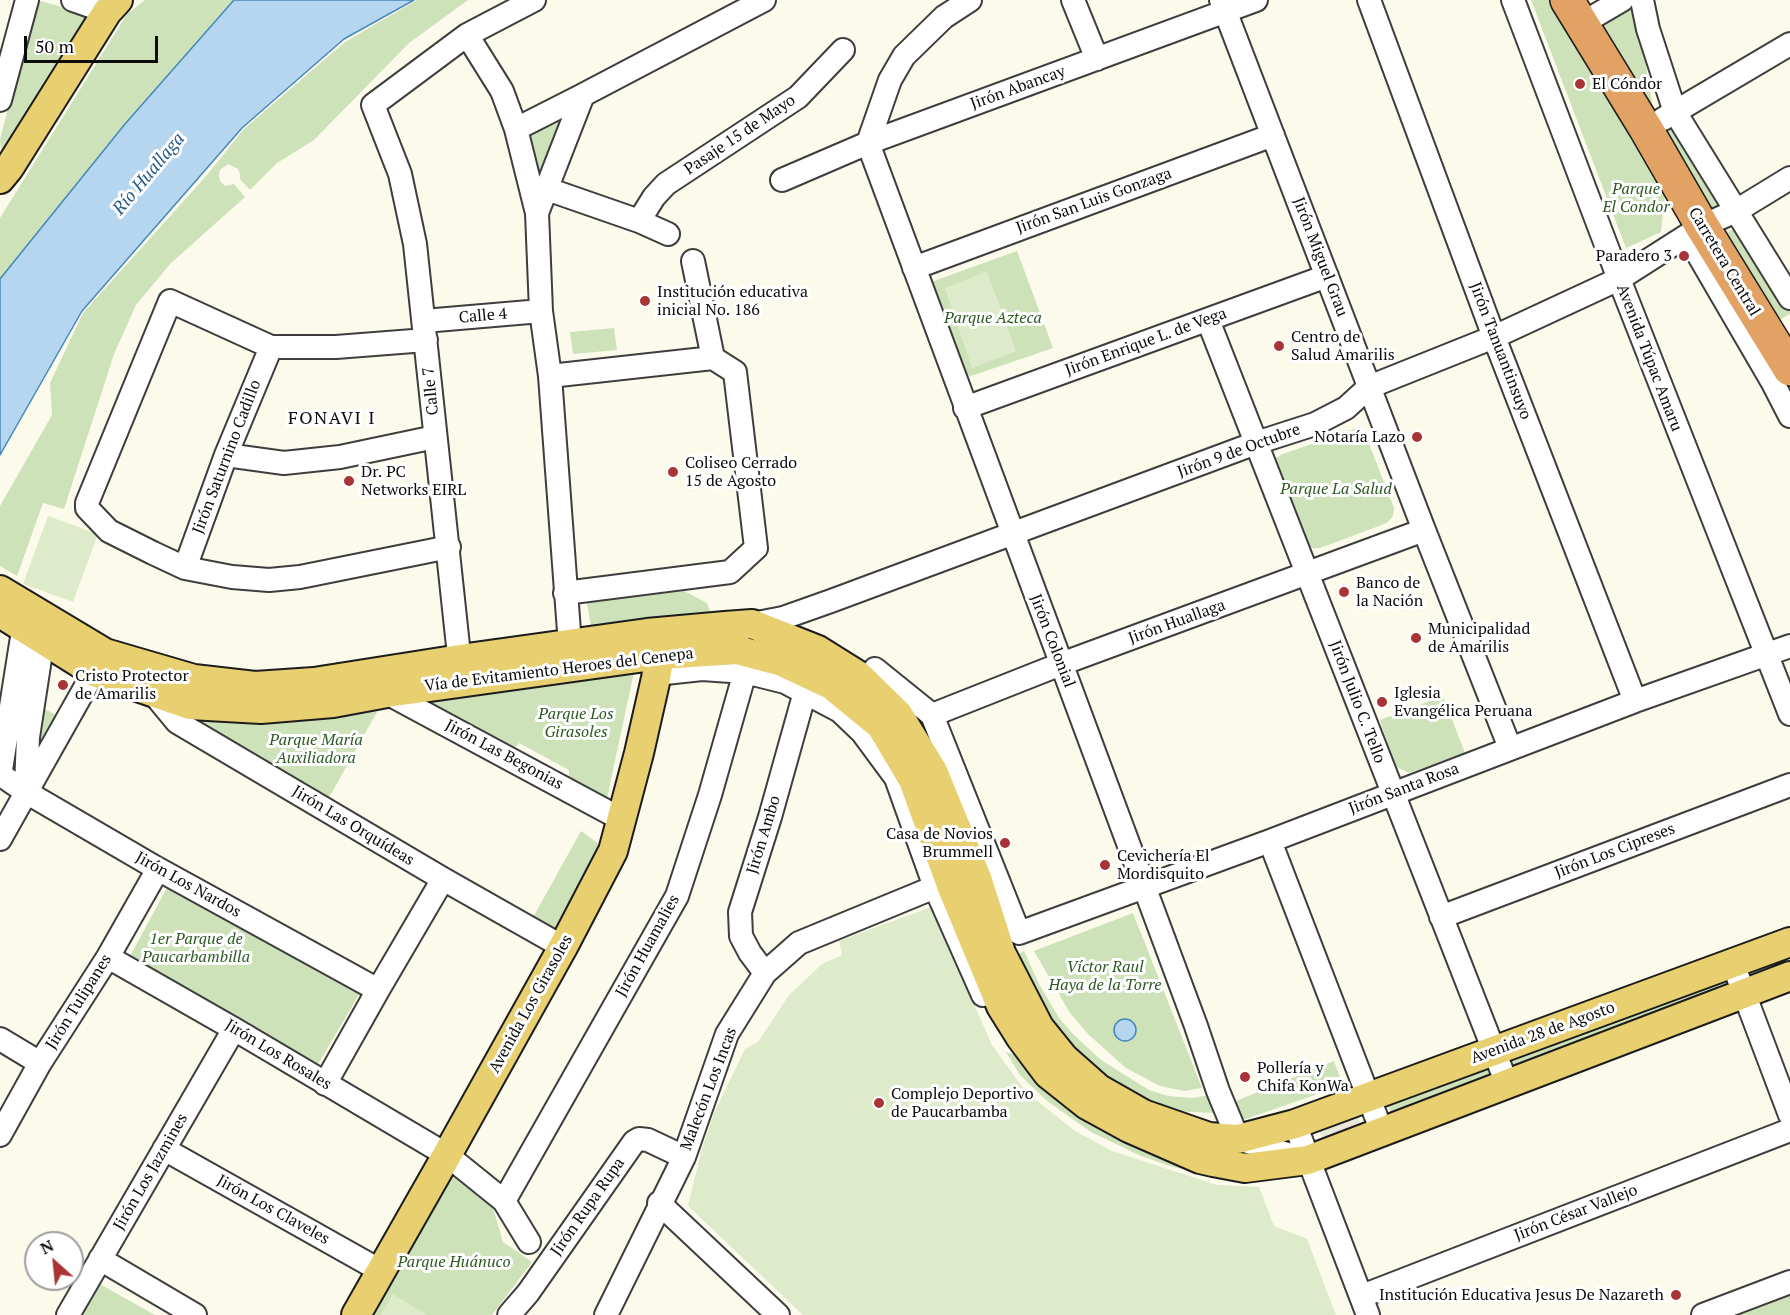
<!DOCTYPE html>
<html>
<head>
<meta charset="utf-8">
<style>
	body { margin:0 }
	#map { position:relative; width:1790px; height:1315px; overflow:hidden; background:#fcfaeb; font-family:"PT Serif",serif }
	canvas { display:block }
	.north { position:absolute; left:24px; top:1231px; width:60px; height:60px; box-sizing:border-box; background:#fff; border:2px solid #9d9d9d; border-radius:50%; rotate:333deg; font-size:16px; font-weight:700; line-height:24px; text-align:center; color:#0b0b0b }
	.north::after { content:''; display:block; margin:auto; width:21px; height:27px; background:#a93435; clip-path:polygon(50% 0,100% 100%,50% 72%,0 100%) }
	.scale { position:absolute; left:24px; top:36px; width:134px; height:27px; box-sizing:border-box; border:3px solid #0b0b0b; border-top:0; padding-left:8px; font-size:18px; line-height:21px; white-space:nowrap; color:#0b0b0b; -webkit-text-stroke:4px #fff; paint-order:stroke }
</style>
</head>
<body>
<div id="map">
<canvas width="1790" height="1315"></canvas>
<div class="north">N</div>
<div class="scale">50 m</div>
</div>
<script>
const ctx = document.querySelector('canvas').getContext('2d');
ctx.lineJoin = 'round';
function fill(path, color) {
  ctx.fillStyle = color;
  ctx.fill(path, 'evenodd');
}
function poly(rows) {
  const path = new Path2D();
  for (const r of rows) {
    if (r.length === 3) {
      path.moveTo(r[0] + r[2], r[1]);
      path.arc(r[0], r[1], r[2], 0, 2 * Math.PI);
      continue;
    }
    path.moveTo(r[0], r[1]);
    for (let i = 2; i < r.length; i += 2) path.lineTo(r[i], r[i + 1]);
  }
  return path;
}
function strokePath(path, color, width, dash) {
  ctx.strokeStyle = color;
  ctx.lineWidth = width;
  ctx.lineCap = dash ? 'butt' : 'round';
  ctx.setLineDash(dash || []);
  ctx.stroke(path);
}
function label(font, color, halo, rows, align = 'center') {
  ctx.font = font + ' "PT Serif",serif';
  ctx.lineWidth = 6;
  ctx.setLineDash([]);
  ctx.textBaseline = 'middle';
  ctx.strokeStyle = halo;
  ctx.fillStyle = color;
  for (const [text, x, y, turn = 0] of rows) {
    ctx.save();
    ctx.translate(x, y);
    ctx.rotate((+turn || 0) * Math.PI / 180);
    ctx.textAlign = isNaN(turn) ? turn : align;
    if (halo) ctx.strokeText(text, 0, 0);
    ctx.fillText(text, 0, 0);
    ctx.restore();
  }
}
fill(poly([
	[37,0,90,15,2,161,0,139],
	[145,0,234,0,125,124,0,279,0,218,127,14],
	[417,0,468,0,409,43,314,140,277,163,250,190,240,179,240,174,238,169,228,164,220,170,219,176,220,181,225,186,234,184,245,197,170,264,136,305,114,354,64,509,43,503,17,576,0,566,0,506,52,415,50,383,83,313,207,175,244,129,345,42],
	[1531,0,1549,0,1665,194,1661,232,1626,248],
	[1636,1,1653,110,1600,25],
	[568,118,535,183,526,137],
	[1673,123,1723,208,1708,215,1662,130],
	[1735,228,1790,311,1790,314,1770,325,1719,237],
	[1017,251,1053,348,971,376,964,374,931,282],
	[614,328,617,350,573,354,570,332],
	[1360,427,1366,436,1394,508,1393,516,1387,523,1320,548,1312,548,1305,542,1277,467,1276,458,1283,454],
	[684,591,707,603,711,614,591,628,587,603],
	[634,672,606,803,569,784,569,770,519,743,513,751,418,695],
	[1443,696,1465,753,1409,773,1395,766,1380,720],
	[381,705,327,801,318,791,180,715],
	[44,709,59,716,37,754],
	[581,831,599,844,552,935,531,921],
	[169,884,360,993,318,1064,129,958],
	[1133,913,1202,1088,1185,1091,1160,1086,1126,1068,1089,1035,1070,1013,1034,951],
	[1024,951,1039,984,1059,1018,1074,1035,1101,1060,1149,1090,1168,1096,1192,1098,1211,1095,1216,1113,1168,1111,1100,1075,1056,1034,1012,957],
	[1731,973,1736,989,1511,1072,1504,1056],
	[1006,1052,1028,1060,1196,1172,1173,1167,1141,1156,1091,1132,1047,1101,1020,1075],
	[1334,1061,1343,1085,1243,1120,1236,1101],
	[1490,1061,1496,1077,1393,1117,1386,1100],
	[455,1175,490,1198,503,1242,532,1262,492,1315,363,1315,447,1177],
	[98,1283,155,1315,79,1315],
	[1790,1296,1790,1315,1740,1315]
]), '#cde2b9');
fill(poly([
	[987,271,1016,351,972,368,945,288],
	[48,516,98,534,73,602,23,584],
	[931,907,992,1045,1026,1092,1075,1131,1112,1151,1217,1185,1259,1187,1274,1226,1307,1239,1336,1315,803,1315,688,1206,702,1148,714,1113,745,1049,758,1042,789,995,822,964,842,955,839,941],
	[393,1294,427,1315,381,1315]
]), '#deebca');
fill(poly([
	[1354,1112,1361,1124,1358,1130,1329,1142,1321,1136,1318,1127]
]), '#ebe7db');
const water = poly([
	[234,0,414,0,344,39,242,128,82,311,0,455,0,279,125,124,234,0],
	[1125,1030,11]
]);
fill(water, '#b5d6ee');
strokePath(water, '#4588bc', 1.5);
const minor = poly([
	[73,0,107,12],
	[970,0,944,17,904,56,890,80,868,143,1196,1026,1218,1091,1238,1139,1304,1159],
	[1073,0,1097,59],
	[1221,0,1424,530,1510,748],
	[1369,0,1494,337,1635,701],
	[1513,0,1619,279,1790,714],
	[1642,0,1648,29,1675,112,1790,298],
	[1581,24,1622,0],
	[467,35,502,91,516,129,537,213,541,311,550,376,570,645],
	[0,100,27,0],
	[1663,119,1790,44],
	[516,129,583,95],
	[782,180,868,143,1256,0],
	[547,189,639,221,668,234],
	[537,213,583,95,764,0],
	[639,221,654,197,666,184,798,97,843,50],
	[1688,237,1773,383,1790,416],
	[693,261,713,358],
	[914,268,1273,135],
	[1208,320,1507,1084],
	[424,321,541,311],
	[426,340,336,347,271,347,170,301,87,503,87,508,109,531,153,553,185,568,232,577,269,580,300,577,449,547],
	[550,376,713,358,735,372,756,548,730,572,565,593],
	[965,408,1327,276],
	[226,455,284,463,340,457,435,437],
	[185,568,226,455,271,347],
	[752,624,783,618,831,601,1256,443,1315,424,1346,408,1369,387,1494,337,1619,279,1702,226,1736,211,1790,178],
	[875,669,932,715,1019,933,1270,841,1635,701,1790,646],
	[461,674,415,244,400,174,373,105,467,35,534,0],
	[656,674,702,669,745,672,785,682,840,711,862,732,896,778,935,887,983,995],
	[153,693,177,722,443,879,563,947],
	[387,693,621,819],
	[932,715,1061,664,1424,530],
	[1,775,26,792,158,869,378,990],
	[0,776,26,612],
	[26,787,28,737,45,626],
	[0,839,94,672],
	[1270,841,1382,1132],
	[1441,917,1790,785],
	[108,957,234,1029,447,1155,504,1201,529,1242],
	[1733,964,1790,1115],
	[765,973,750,953,741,936,740,912,770,817,805,692],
	[0,1039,40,1063],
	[325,1084,378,990,443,879],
	[1295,1124,1368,1315],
	[0,1135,40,1063,108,957,158,869],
	[164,1149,381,1271],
	[504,1201,677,896,710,795,745,672],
	[659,1203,778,1315],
	[100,1259,195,1315],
	[1362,1296,1790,1130],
	[68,1315,234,1029],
	[509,1315,528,1293,634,1142,639,1139,648,1140,684,1157],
	[606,1315,684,1157,727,1034,765,973,799,943,935,887],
	[1703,1315,1790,1282]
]);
const major = poly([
	[0,179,9,168,107,12,118,0],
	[0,590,105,653,194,679,255,686,314,682,460,659,647,633,725,626,752,624,818,650,858,675,898,714,933,771,977,878,1001,953,1039,1027,1064,1058,1099,1089,1143,1114,1209,1137,1238,1139,1295,1124,1790,942],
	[0,613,94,672,190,705,261,709,333,703,387,693,660,655,737,650,782,662,831,685,881,726,913,780,952,888,1001,1006,1021,1038,1048,1074,1087,1105,1129,1128,1200,1159,1213,1162,1245,1168,1308,1160,1790,976],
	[356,1315,447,1155,563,947,613,851,639,753,656,678,660,655,659,636]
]);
const highway = poly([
	[1567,0,1646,129,1702,226,1790,369]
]);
strokePath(minor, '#3e3e3e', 26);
strokePath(major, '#1c1c1c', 32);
strokePath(highway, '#1c1c1c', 36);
strokePath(minor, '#fff', 22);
strokePath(major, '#e8cf70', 28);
strokePath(highway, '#e2a263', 33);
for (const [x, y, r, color] of [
	[1580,84,6,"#a93435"],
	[1684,256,6,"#a93435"],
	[645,301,6,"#a93435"],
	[1279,346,6,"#a93435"],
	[1417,437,6,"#a93435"],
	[673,472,6,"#a93435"],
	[349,481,6,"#a93435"],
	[1344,592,6,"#a93435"],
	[1416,638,6,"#a93435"],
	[63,685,6,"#a93435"],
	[1382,702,6,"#a93435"],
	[1005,843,6,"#a93435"],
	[1105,865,6,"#a93435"],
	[1245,1077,6,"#a93435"],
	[879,1103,6,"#a93435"],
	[1676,1295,6,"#a93435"]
]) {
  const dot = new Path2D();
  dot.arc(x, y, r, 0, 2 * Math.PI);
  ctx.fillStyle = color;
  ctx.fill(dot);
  strokePath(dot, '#fff', 2);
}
label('16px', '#0b0b0b', '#fff', [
	["El Cóndor",1592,84],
	["Paradero 3",1672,256,"right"],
	["Institución educativa",657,292],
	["inicial No. 186",657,310],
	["Centro de",1291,337],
	["Salud Amarilis",1291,355],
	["Notaría Lazo",1405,437,"right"],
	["Coliseo Cerrado",685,463],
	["15 de Agosto",685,481],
	["Dr. PC",361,472],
	["Networks EIRL",361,490],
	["Banco de",1356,583],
	["la Nación",1356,601],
	["Municipalidad",1428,629],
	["de Amarilis",1428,647],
	["Cristo Protector",75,676],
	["de Amarilis",75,694],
	["Iglesia",1394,693],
	["Evangélica Peruana",1394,711],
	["Casa de Novios",993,834,"right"],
	["Brummell",993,852,"right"],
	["Cevichería El",1117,856],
	["Mordisquito",1117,874],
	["Pollería y",1257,1068],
	["Chifa KonWa",1257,1086],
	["Complejo Deportivo",891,1094],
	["de Paucarbamba",891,1112],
	["Institución Educativa Jesus De Nazareth",1664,1295,"right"]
], 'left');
label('16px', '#0b0b0b', '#fff', [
	["Jirón Abancay",1018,88,-20],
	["Pasaje 15 de Mayo",740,135,-34],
	["Jirón San Luis Gonzaga",1094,201,-20],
	["Jirón Miguel Grau",1320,257,69],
	["Carretera Central",1724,262,59],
	["Calle 4",483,316,-5],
	["Jirón Enrique L. de Vega",1146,342,-20],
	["Jirón Tanuantinsuyo",1500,351,69],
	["Avenida Túpac Amaru",1649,358,69],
	["Calle 7",431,391,-96],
	["Jirón 9 de Octubre",1239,451,-20],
	["Jirón Saturnino Cadillo",227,457,-69],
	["Jirón Huallaga",1177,622,-20],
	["Jirón Colonial",1052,641,69],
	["Vía de Evitamiento Heroes del Cenepa",559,670,-7],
	["Jirón Julio C. Tello",1357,702,69],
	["Jirón Las Begonias",504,755,28],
	["Jirón Santa Rosa",1404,789,-21],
	["Jirón Las Orquídeas",353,826,31],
	["Jirón Ambo",764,835,-73],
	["Jirón Los Cipreses",1615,851,-21],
	["Jirón Los Nardos",188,885,29],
	["Jirón Huamalies",648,946,-61],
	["Jirón Tulipanes",79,1002,-58],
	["Avenida Los Girasoles",531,1004,-61],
	["Avenida 28 de Agosto",1543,1033,-20],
	["Jirón Los Rosales",278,1055,31],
	["Malecón Los Incas",709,1089,-69],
	["Jirón Los Jazmines",151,1172,-60],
	["Jirón Rupa Rupa",588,1207,-55],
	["Jirón Los Claveles",273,1210,29],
	["Jirón César Vallejo",1576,1213,-21]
]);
label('italic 16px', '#2d5924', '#fff', [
	["Parque",1636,189],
	["El Condor",1636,207],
	["Parque Azteca",993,318],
	["Parque La Salud",1336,489],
	["Parque Los",576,714],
	["Girasoles",576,732],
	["Parque María",316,740],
	["Auxiliadora",316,758],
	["1er Parque de",196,939],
	["Paucarbambilla",196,957],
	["Víctor Raul",1105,967],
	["Haya de la Torre",1105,985],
	["Parque Huánuco",454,1262]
]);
label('italic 18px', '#245b8c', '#fff', [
	["Río Huallaga",149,174,-50]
]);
ctx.letterSpacing = '1.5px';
label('18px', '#0b0b0b', '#fff', [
	["FONAVI I",332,419]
]);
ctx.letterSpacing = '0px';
</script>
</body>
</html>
